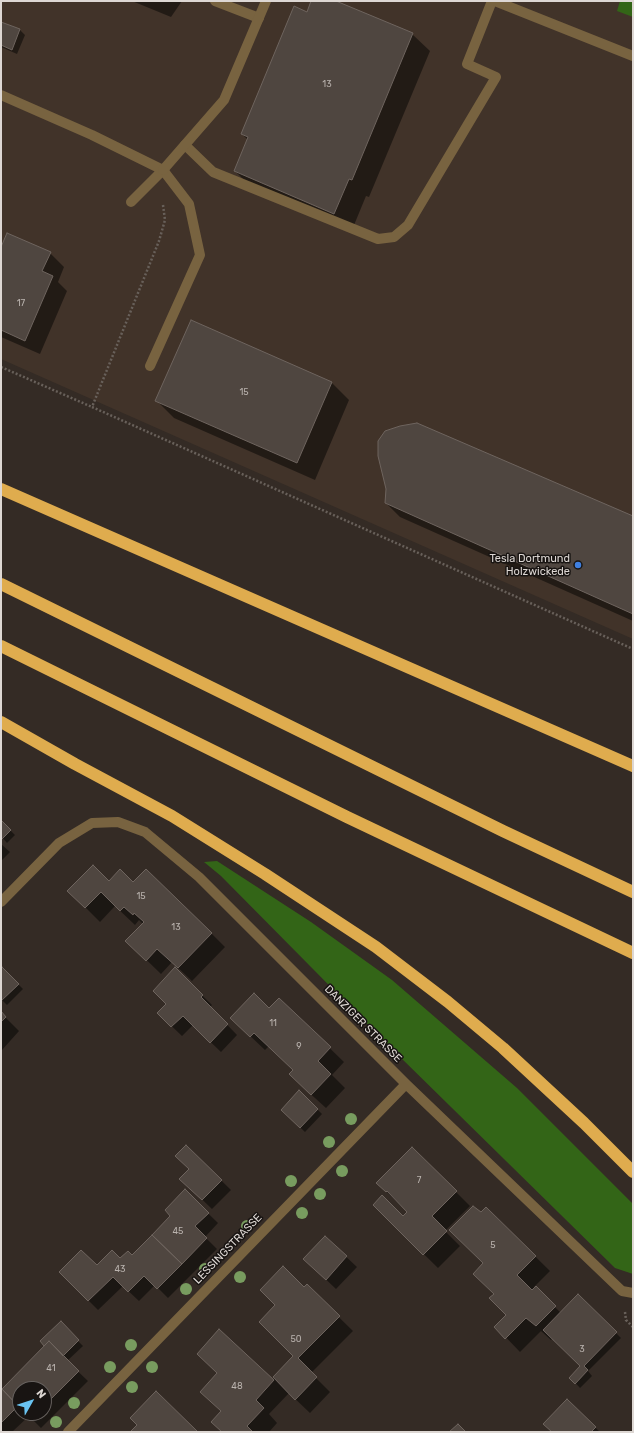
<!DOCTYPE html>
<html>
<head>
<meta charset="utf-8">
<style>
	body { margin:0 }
	#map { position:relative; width:634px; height:1433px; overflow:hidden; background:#342b25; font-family:Rubik,sans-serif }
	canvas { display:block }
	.frame { position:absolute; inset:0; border:2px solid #ddd7d3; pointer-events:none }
	.north { position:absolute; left:12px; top:1381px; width:40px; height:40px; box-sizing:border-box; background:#181412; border:1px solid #67625f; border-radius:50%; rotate:51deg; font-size:11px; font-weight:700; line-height:16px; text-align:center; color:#ddd7d3 }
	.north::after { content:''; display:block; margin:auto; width:14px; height:18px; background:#69c3f1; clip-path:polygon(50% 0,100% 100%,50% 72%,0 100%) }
</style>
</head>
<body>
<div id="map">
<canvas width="634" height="1433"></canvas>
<div class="frame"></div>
<div class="north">N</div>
</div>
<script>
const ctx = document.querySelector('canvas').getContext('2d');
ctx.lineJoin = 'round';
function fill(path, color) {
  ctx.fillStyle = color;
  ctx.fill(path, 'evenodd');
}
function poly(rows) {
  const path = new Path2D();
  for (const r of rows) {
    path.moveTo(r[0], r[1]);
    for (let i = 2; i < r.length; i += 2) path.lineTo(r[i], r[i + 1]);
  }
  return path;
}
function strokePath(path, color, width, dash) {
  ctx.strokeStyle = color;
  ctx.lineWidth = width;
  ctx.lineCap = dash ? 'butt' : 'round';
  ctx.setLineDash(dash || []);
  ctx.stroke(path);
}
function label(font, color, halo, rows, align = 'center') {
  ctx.font = font + ' Rubik,sans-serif';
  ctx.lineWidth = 3;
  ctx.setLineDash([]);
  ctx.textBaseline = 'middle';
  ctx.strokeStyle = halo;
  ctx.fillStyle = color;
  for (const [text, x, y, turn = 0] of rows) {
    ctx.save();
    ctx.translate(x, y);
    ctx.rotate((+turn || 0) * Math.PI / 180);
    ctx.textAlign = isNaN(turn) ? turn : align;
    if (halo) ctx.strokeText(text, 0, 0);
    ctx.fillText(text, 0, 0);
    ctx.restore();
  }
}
fill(poly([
	[1,1,633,1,633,639,1,359]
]), '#413329');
fill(poly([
	[620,1,633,1,633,17,617,11],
	[217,861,311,922,392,980,517,1088,633,1204,633,1274,615,1268,397,1054,221,876,204,862]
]), '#336517');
fill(poly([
	[132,1,182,1,171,17],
	[312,1,334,1,412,34,430,51,369,197,366,196,352,230,252,188,235,171,248,140,242,134,308,13],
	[1,23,20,30,25,35,17,54,1,47],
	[1,249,50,253,64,267,58,282,67,291,40,354,1,337],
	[191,321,332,383,349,400,315,480,174,418,157,401],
	[386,503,633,517,633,621,400,517],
	[1,821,15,835,7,843,1,836],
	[1,844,10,852,1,861],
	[109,882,133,883,211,933,225,947,192,981,172,962,161,974,127,941,143,924,139,920,135,925,115,906,100,922,69,891],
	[2,968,23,989,7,1005,1,999],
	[175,969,212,1005,210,1007,237,1035,221,1052,193,1025,182,1036,158,1013,167,1004],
	[279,999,344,1062,332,1075,345,1088,326,1108,304,1088,294,1070,269,1046,265,1050,246,1032],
	[1,1013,19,1031,2,1050,1,1049],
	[299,1091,322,1114,305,1132,282,1110],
	[186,1146,231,1190,212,1209,181,1179,190,1169],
	[412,1148,470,1206,445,1231,460,1246,438,1268,374,1205,403,1217,409,1212,402,1205,401,1206,378,1183],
	[185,1191,218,1223,205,1237,217,1249,168,1298,155,1285,139,1301,123,1286,98,1310,60,1272,97,1267,132,1256,172,1216],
	[486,1208,550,1271,534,1287,561,1313,578,1295,621,1338,588,1371,592,1376,580,1388,571,1378,582,1366,553,1338,551,1340,541,1331,520,1352,496,1327,508,1315,495,1294,484,1263,481,1214],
	[325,1237,357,1267,336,1289,315,1269],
	[307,1286,353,1331,311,1373,330,1392,310,1413,289,1393,269,1414,277,1423,269,1432,223,1432,295,1356,304,1289],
	[60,1323,83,1346,67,1361,88,1381,41,1428,29,1416,12,1432,1,1432,1,1390,2,1390,46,1346,42,1341],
	[20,1389,44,1389,44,1413,20,1413],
	[567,1401,600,1432,553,1432]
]), '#0007');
const building = poly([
	[311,1,336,1,413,33,352,180,349,179,334,214,234,171,248,137,241,134,294,6,307,12,311,1],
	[1,22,20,29,12,50,1,45,1,22],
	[7,233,51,252,42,271,53,276,25,341,1,330,1,247,7,233],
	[191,320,332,382,297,463,155,401,191,320],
	[417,423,633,516,633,614,385,503,386,489,378,456,378,441,385,431,400,426,417,423],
	[1,820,11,830,2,839,1,838,1,820],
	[93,865,109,881,120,869,133,882,146,869,212,933,178,968,157,949,146,961,125,941,144,922,134,913,133,915,124,907,120,911,101,892,85,908,67,891,93,865],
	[2,967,19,984,1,1001,1,968,2,967],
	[175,967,203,995,201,997,228,1024,210,1043,183,1016,171,1027,157,1013,166,1004,153,991,175,967],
	[254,993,269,1008,279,998,331,1047,318,1061,331,1074,311,1095,289,1074,293,1070,254,1033,250,1037,230,1018,254,993],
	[1,1011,6,1017,1,1022,1,1011],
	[299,1090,318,1109,300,1128,281,1110,299,1090],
	[186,1145,222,1180,202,1200,179,1179,189,1169,175,1156,186,1145],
	[412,1147,457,1191,432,1216,447,1231,423,1255,373,1205,382,1195,403,1216,407,1212,387,1191,386,1192,376,1183,412,1147],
	[185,1189,209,1213,195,1226,207,1238,182,1264,152,1235,170,1216,165,1210,185,1189],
	[473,1206,481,1212,486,1207,536,1256,517,1275,532,1290,536,1286,556,1306,536,1326,526,1318,505,1339,494,1327,506,1315,489,1298,494,1294,473,1274,483,1263,449,1230,473,1206],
	[152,1235,182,1264,157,1289,144,1276,128,1292,113,1277,88,1301,59,1272,81,1250,97,1265,112,1250,120,1258,128,1251,132,1255,152,1235],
	[325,1236,347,1256,326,1280,303,1259,325,1236],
	[283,1266,304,1287,307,1284,340,1316,298,1358,317,1377,295,1400,273,1377,293,1356,259,1322,275,1305,260,1290,283,1266],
	[578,1294,617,1332,584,1366,588,1370,575,1384,569,1378,580,1366,543,1330,578,1294],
	[61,1321,79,1340,63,1356,49,1341,44,1346,40,1341,61,1321],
	[219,1329,274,1380,256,1400,264,1408,247,1426,253,1432,222,1432,211,1422,221,1411,200,1392,217,1373,197,1354,219,1329],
	[49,1341,79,1371,44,1406,44,1389,20,1389,20,1408,2,1389,49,1341],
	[1,1388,18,1406,1,1423,1,1388],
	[156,1391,198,1432,130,1432,137,1425,130,1418,156,1391],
	[567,1399,596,1427,591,1432,552,1432,543,1424,567,1399],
	[25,1413,36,1413,31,1419,25,1413],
	[458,1424,466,1432,449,1432,458,1424]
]);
fill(building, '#4f4640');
strokePath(building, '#6e645e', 1);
strokePath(poly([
	[163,205,165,220,159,241,92,407,633,649],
	[1,367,92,407],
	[625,1312,626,1320,633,1327]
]), '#68605a', 2.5, [2, 2]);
strokePath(poly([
	[215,1,259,18],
	[1,95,92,135,163,170,189,204,200,255,150,366],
	[185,145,213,172,378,239,394,237,408,225,496,77,467,64,492,1],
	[131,202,163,170]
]), '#786340', 10);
strokePath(poly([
	[495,1,633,56],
	[163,170,224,100,266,1],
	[1,902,59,843,92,823,118,822,145,832,199,877,406,1084,622,1291,633,1293],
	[68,1432,406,1084]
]), '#786340', 10);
strokePath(poly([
	[1,489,633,766],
	[1,584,503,831,633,892],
	[1,646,347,817,633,953],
	[1,722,75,764,172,816,265,874,376,947,448,1002,503,1048,584,1123,633,1172]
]), '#dfac4e', 12);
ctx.fillStyle = '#789c5f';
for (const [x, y] of [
	[351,1119],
	[329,1142],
	[342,1171],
	[291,1181],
	[320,1194],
	[302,1213],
	[247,1226],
	[205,1269],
	[240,1277],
	[186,1289],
	[131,1345],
	[110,1367],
	[152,1367],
	[132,1387],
	[74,1403],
	[56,1422]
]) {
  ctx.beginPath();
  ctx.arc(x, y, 6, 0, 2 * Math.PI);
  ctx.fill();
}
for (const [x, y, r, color] of [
	[578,565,4,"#3f7fe0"]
]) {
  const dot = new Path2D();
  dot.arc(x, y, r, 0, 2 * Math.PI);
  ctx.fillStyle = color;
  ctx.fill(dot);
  strokePath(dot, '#181412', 1.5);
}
label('9px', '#bab3ae', null, [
	["13",327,84],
	["17",21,303],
	["15",244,392],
	["15",141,896],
	["13",176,927],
	["11",273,1023],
	["9",299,1046],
	["7",419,1180],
	["45",178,1231],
	["5",493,1245],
	["43",120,1269],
	["50",296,1339],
	["3",582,1349],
	["41",51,1368],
	["48",237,1386]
]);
label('11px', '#ddd7d3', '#181412', [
	["Tesla Dortmund",570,559],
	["Holzwickede",570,572]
], 'right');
label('11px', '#ddd7d3', '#181412', [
	["DANZIGER STRASSE",363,1024,45],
	["LESSINGSTRASSE",228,1249,-46]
]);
</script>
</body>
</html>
